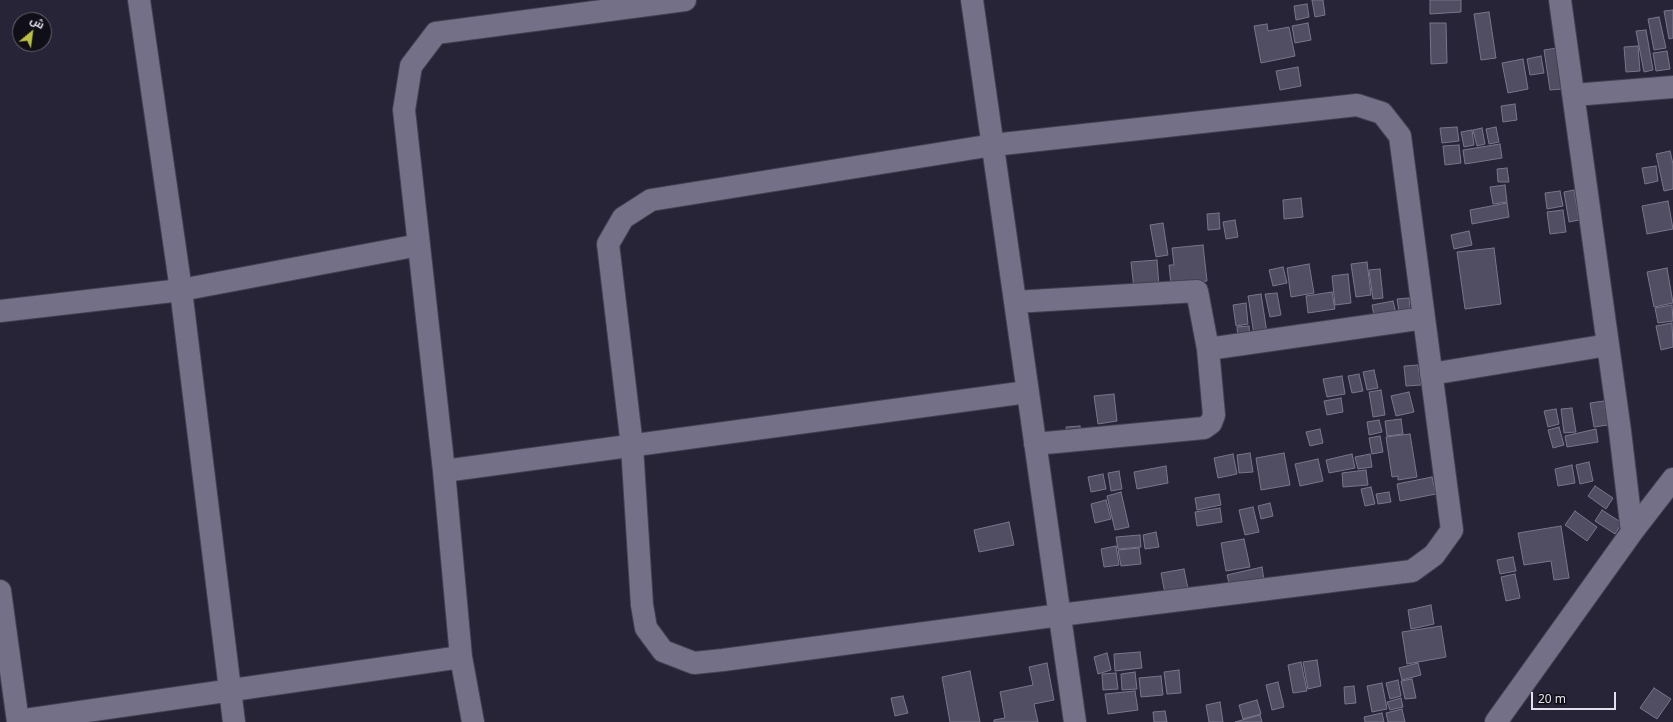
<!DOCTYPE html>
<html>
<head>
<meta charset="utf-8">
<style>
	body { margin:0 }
	#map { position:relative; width:1673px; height:722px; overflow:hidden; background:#272437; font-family:"Noto Sans",Cairo,sans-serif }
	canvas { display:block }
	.north { position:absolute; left:12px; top:12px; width:40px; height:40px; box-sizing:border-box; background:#100f17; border:1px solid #64636d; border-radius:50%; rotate:29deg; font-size:11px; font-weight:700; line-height:16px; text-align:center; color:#e3e1ee }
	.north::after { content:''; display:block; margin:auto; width:14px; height:18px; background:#bbc044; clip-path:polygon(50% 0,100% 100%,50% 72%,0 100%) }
	.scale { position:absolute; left:1531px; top:692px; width:85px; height:18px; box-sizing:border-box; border:2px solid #e3e1ee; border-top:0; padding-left:5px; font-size:12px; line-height:14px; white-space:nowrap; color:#e3e1ee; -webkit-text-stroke:3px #100f17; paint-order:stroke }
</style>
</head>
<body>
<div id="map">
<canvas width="1673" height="722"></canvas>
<div class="north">ش</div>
<div class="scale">20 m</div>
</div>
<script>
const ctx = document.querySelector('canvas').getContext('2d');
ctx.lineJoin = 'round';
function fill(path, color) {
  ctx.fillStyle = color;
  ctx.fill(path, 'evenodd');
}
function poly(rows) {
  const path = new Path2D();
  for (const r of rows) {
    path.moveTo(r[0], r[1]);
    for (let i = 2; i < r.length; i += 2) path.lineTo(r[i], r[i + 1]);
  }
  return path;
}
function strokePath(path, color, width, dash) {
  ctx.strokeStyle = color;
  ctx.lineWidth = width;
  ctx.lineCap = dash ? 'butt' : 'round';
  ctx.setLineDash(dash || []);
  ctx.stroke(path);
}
const building = poly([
	[1312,0,1323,0,1325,15,1315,17,1312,0],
	[1430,0,1461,0,1461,12,1430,14,1430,0],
	[1307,4,1309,17,1296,20,1294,6,1307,4],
	[1673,10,1673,38,1669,39,1664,11,1673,10],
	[1489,12,1496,58,1481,60,1474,14,1489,12],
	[1659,17,1666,48,1654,50,1648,19,1659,17],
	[1308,23,1311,40,1295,43,1292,26,1308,23],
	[1430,23,1446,23,1447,63,1431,64,1430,23],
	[1267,24,1268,31,1289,27,1295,56,1261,63,1254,26,1267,24],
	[1646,30,1653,70,1644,72,1636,31,1646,30],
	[1638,46,1640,71,1626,72,1624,47,1638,46],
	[1557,48,1563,89,1550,90,1544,50,1557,48],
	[1667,51,1670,69,1656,71,1653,53,1667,51],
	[1541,56,1544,73,1530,75,1527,59,1541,56],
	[1523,59,1528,89,1508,93,1502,63,1523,59],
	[1298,67,1301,86,1280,90,1276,71,1298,67],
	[1515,104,1517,120,1503,122,1501,106,1515,104],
	[1457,127,1459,141,1442,143,1440,128,1457,127],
	[1496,127,1499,142,1489,144,1486,129,1496,127],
	[1482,128,1485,144,1477,146,1473,130,1482,128],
	[1472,130,1474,145,1464,147,1461,132,1472,130],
	[1500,144,1502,158,1465,164,1463,150,1500,144],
	[1459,145,1461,163,1445,165,1443,146,1459,145],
	[1670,151,1673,164,1673,189,1664,191,1656,154,1670,151],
	[1656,166,1658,181,1645,184,1642,168,1656,166],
	[1507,168,1509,182,1498,182,1497,169,1507,168],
	[1505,185,1507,202,1493,204,1490,187,1505,185],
	[1574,190,1579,220,1569,222,1564,192,1574,190],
	[1560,191,1563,206,1547,209,1545,193,1560,191],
	[1301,198,1303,217,1284,219,1283,200,1301,198],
	[1668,201,1673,229,1647,234,1642,206,1668,201],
	[1507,203,1509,217,1472,224,1470,210,1507,203],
	[1563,210,1566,232,1550,234,1547,212,1563,210],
	[1219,213,1220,229,1208,230,1207,214,1219,213],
	[1235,220,1238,237,1226,239,1223,222,1235,220],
	[1163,223,1168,255,1156,257,1150,225,1163,223],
	[1469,231,1472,245,1454,249,1451,235,1469,231],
	[1203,245,1207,281,1171,285,1169,265,1174,265,1172,248,1203,245],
	[1494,248,1501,304,1465,309,1457,252,1494,248],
	[1157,260,1159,286,1134,289,1131,262,1157,260],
	[1367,262,1371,295,1356,297,1351,264,1367,262],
	[1309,264,1314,293,1291,297,1287,268,1309,264],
	[1283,267,1287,283,1273,286,1269,270,1283,267],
	[1667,268,1673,303,1654,307,1647,272,1667,268],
	[1380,269,1383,298,1373,299,1369,270,1380,269],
	[1348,274,1351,303,1335,305,1332,276,1348,274],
	[1332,292,1335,309,1308,313,1306,296,1332,292],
	[1277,293,1281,315,1270,317,1265,294,1277,293],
	[1261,294,1267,333,1254,335,1248,296,1261,294],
	[1409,298,1411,316,1400,318,1397,299,1409,298],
	[1393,301,1397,317,1375,321,1372,305,1393,301],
	[1246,303,1248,324,1236,326,1233,305,1246,303],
	[1672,305,1673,321,1658,323,1655,308,1672,305],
	[1672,323,1673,347,1661,350,1656,326,1672,323],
	[1249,326,1250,337,1238,339,1237,327,1249,326],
	[1418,365,1421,385,1406,386,1404,366,1418,365],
	[1374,370,1378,388,1367,390,1363,372,1374,370],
	[1359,374,1363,391,1352,393,1348,376,1359,374],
	[1342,376,1345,394,1327,397,1323,379,1342,376],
	[1381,390,1385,415,1373,417,1369,392,1381,390],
	[1409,392,1414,412,1396,416,1391,396,1409,392],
	[1114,394,1117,421,1098,424,1094,396,1114,394],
	[1341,398,1343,412,1327,415,1324,401,1341,398],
	[1604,401,1608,425,1594,427,1590,403,1604,401],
	[1572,408,1576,432,1564,433,1561,409,1572,408],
	[1556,409,1559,424,1548,427,1544,411,1556,409],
	[1401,419,1403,434,1387,436,1385,421,1401,419],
	[1379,420,1382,432,1369,435,1367,422,1379,420],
	[1080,426,1081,437,1067,438,1066,427,1080,426],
	[1559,427,1564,445,1553,448,1548,430,1559,427],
	[1320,429,1323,443,1310,446,1306,432,1320,429],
	[1596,429,1598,442,1567,447,1565,436,1596,429],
	[1410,434,1417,477,1398,480,1398,476,1392,477,1386,437,1410,434],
	[1380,436,1383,452,1372,454,1369,438,1380,436],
	[1250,453,1253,472,1239,473,1237,455,1250,453],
	[1284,453,1290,485,1261,490,1256,458,1284,453],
	[1233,454,1237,474,1218,478,1214,458,1233,454],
	[1352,454,1355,468,1329,473,1326,460,1352,454],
	[1370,454,1372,467,1358,469,1355,457,1370,454],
	[1318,459,1323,481,1300,486,1295,464,1318,459],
	[1589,462,1593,481,1580,484,1576,465,1589,462],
	[1572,465,1575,483,1558,486,1555,469,1572,465],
	[1166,466,1168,483,1137,489,1134,472,1166,466],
	[1366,470,1368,485,1343,487,1342,473,1366,470],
	[1119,471,1122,489,1111,491,1108,473,1119,471],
	[1103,474,1106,489,1091,492,1088,477,1103,474],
	[1432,477,1436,494,1400,501,1397,484,1432,477],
	[1595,486,1613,498,1606,509,1588,496,1595,486],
	[1371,487,1375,504,1365,506,1361,489,1371,487],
	[1121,492,1129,527,1115,530,1107,496,1121,492],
	[1389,492,1391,502,1378,504,1376,494,1389,492],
	[1219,494,1221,505,1197,510,1195,498,1219,494],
	[1106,500,1111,519,1095,523,1091,504,1106,500],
	[1270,503,1273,516,1261,519,1258,506,1270,503],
	[1253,507,1259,532,1245,535,1239,510,1253,507],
	[1220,508,1222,522,1197,526,1195,512,1220,508],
	[1602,510,1622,523,1615,534,1595,521,1602,510],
	[1575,511,1597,527,1587,541,1565,525,1575,511],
	[1009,522,1014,545,979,552,974,530,1009,522],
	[1561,526,1569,578,1554,580,1551,561,1524,565,1518,533,1561,526],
	[1156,532,1159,547,1145,549,1143,535,1156,532],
	[1140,535,1141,547,1118,549,1116,537,1140,535],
	[1244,539,1250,567,1226,571,1221,543,1244,539],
	[1116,546,1119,565,1104,567,1101,549,1116,546],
	[1139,548,1141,564,1121,566,1118,550,1139,548],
	[1513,557,1516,571,1500,574,1497,560,1513,557],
	[1262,567,1264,580,1230,587,1227,575,1262,567],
	[1184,569,1189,594,1166,599,1161,573,1184,569],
	[1515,574,1520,598,1506,601,1501,577,1515,574],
	[1431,605,1434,624,1411,629,1408,610,1431,605],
	[1441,626,1446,657,1407,664,1402,632,1441,626],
	[1140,652,1142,668,1115,671,1114,654,1140,652],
	[1107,653,1111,670,1098,674,1094,657,1107,653],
	[1317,660,1321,686,1308,689,1303,662,1317,660],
	[1301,662,1307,691,1293,693,1288,665,1301,662],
	[1047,663,1054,700,1034,704,1038,722,994,722,994,720,1005,718,1000,692,1033,685,1029,667,1047,663],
	[1418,663,1421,675,1402,680,1399,668,1418,663],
	[1179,670,1181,693,1167,694,1164,672,1179,670],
	[970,671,980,722,950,722,942,677,970,671],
	[1135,672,1137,689,1122,690,1121,674,1135,672],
	[1116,673,1118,689,1103,690,1102,674,1116,673],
	[1161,676,1163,695,1141,697,1139,678,1161,676],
	[1412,679,1416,698,1405,699,1401,681,1412,679],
	[1398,680,1401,696,1390,699,1386,683,1398,680],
	[1278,682,1284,707,1272,710,1266,685,1278,682],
	[1382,683,1387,709,1372,712,1367,686,1382,683],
	[1354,686,1356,703,1345,704,1344,687,1354,686],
	[1654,688,1671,699,1657,719,1640,708,1654,688],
	[1135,691,1138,710,1108,714,1105,694,1135,691],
	[903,696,908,713,895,716,891,698,903,696],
	[1401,698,1403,707,1390,710,1387,702,1401,698],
	[1257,700,1261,714,1243,719,1239,705,1257,700],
	[1220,702,1223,722,1209,722,1206,705,1220,702],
	[1402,709,1405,722,1388,722,1386,713,1402,709],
	[1165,711,1167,722,1154,722,1153,712,1165,711],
	[1382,713,1384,722,1365,722,1364,717,1382,713],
	[1260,715,1262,722,1235,722,1260,715]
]);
fill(building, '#514e63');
strokePath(building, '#79758c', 1);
const minor = poly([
	[972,0,1075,722],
	[1560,0,1620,431,1632,532],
	[1574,95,1673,87],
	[1357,105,1382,113,1400,136,1452,530,1434,555,1412,571,1060,615,723,660,694,663,663,651,646,628,642,605,632,446,608,244,623,218,651,200,993,145,1357,105],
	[1015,302,1197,291,1208,349,1214,415,1211,423,1204,428,1035,444],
	[0,311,181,290,419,245],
	[1208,349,1424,318],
	[1431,374,1608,345],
	[444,471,1027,392],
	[0,591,18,722],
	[18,721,461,657],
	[473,722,461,657,444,471,404,110,411,66,436,33,685,0],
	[1496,722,1632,532,1673,479]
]);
const tertiary = poly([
	[139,0,181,290,234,722]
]);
strokePath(minor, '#434050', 24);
strokePath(tertiary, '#434050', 24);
strokePath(minor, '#747087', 22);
strokePath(tertiary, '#747087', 22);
</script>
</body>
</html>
